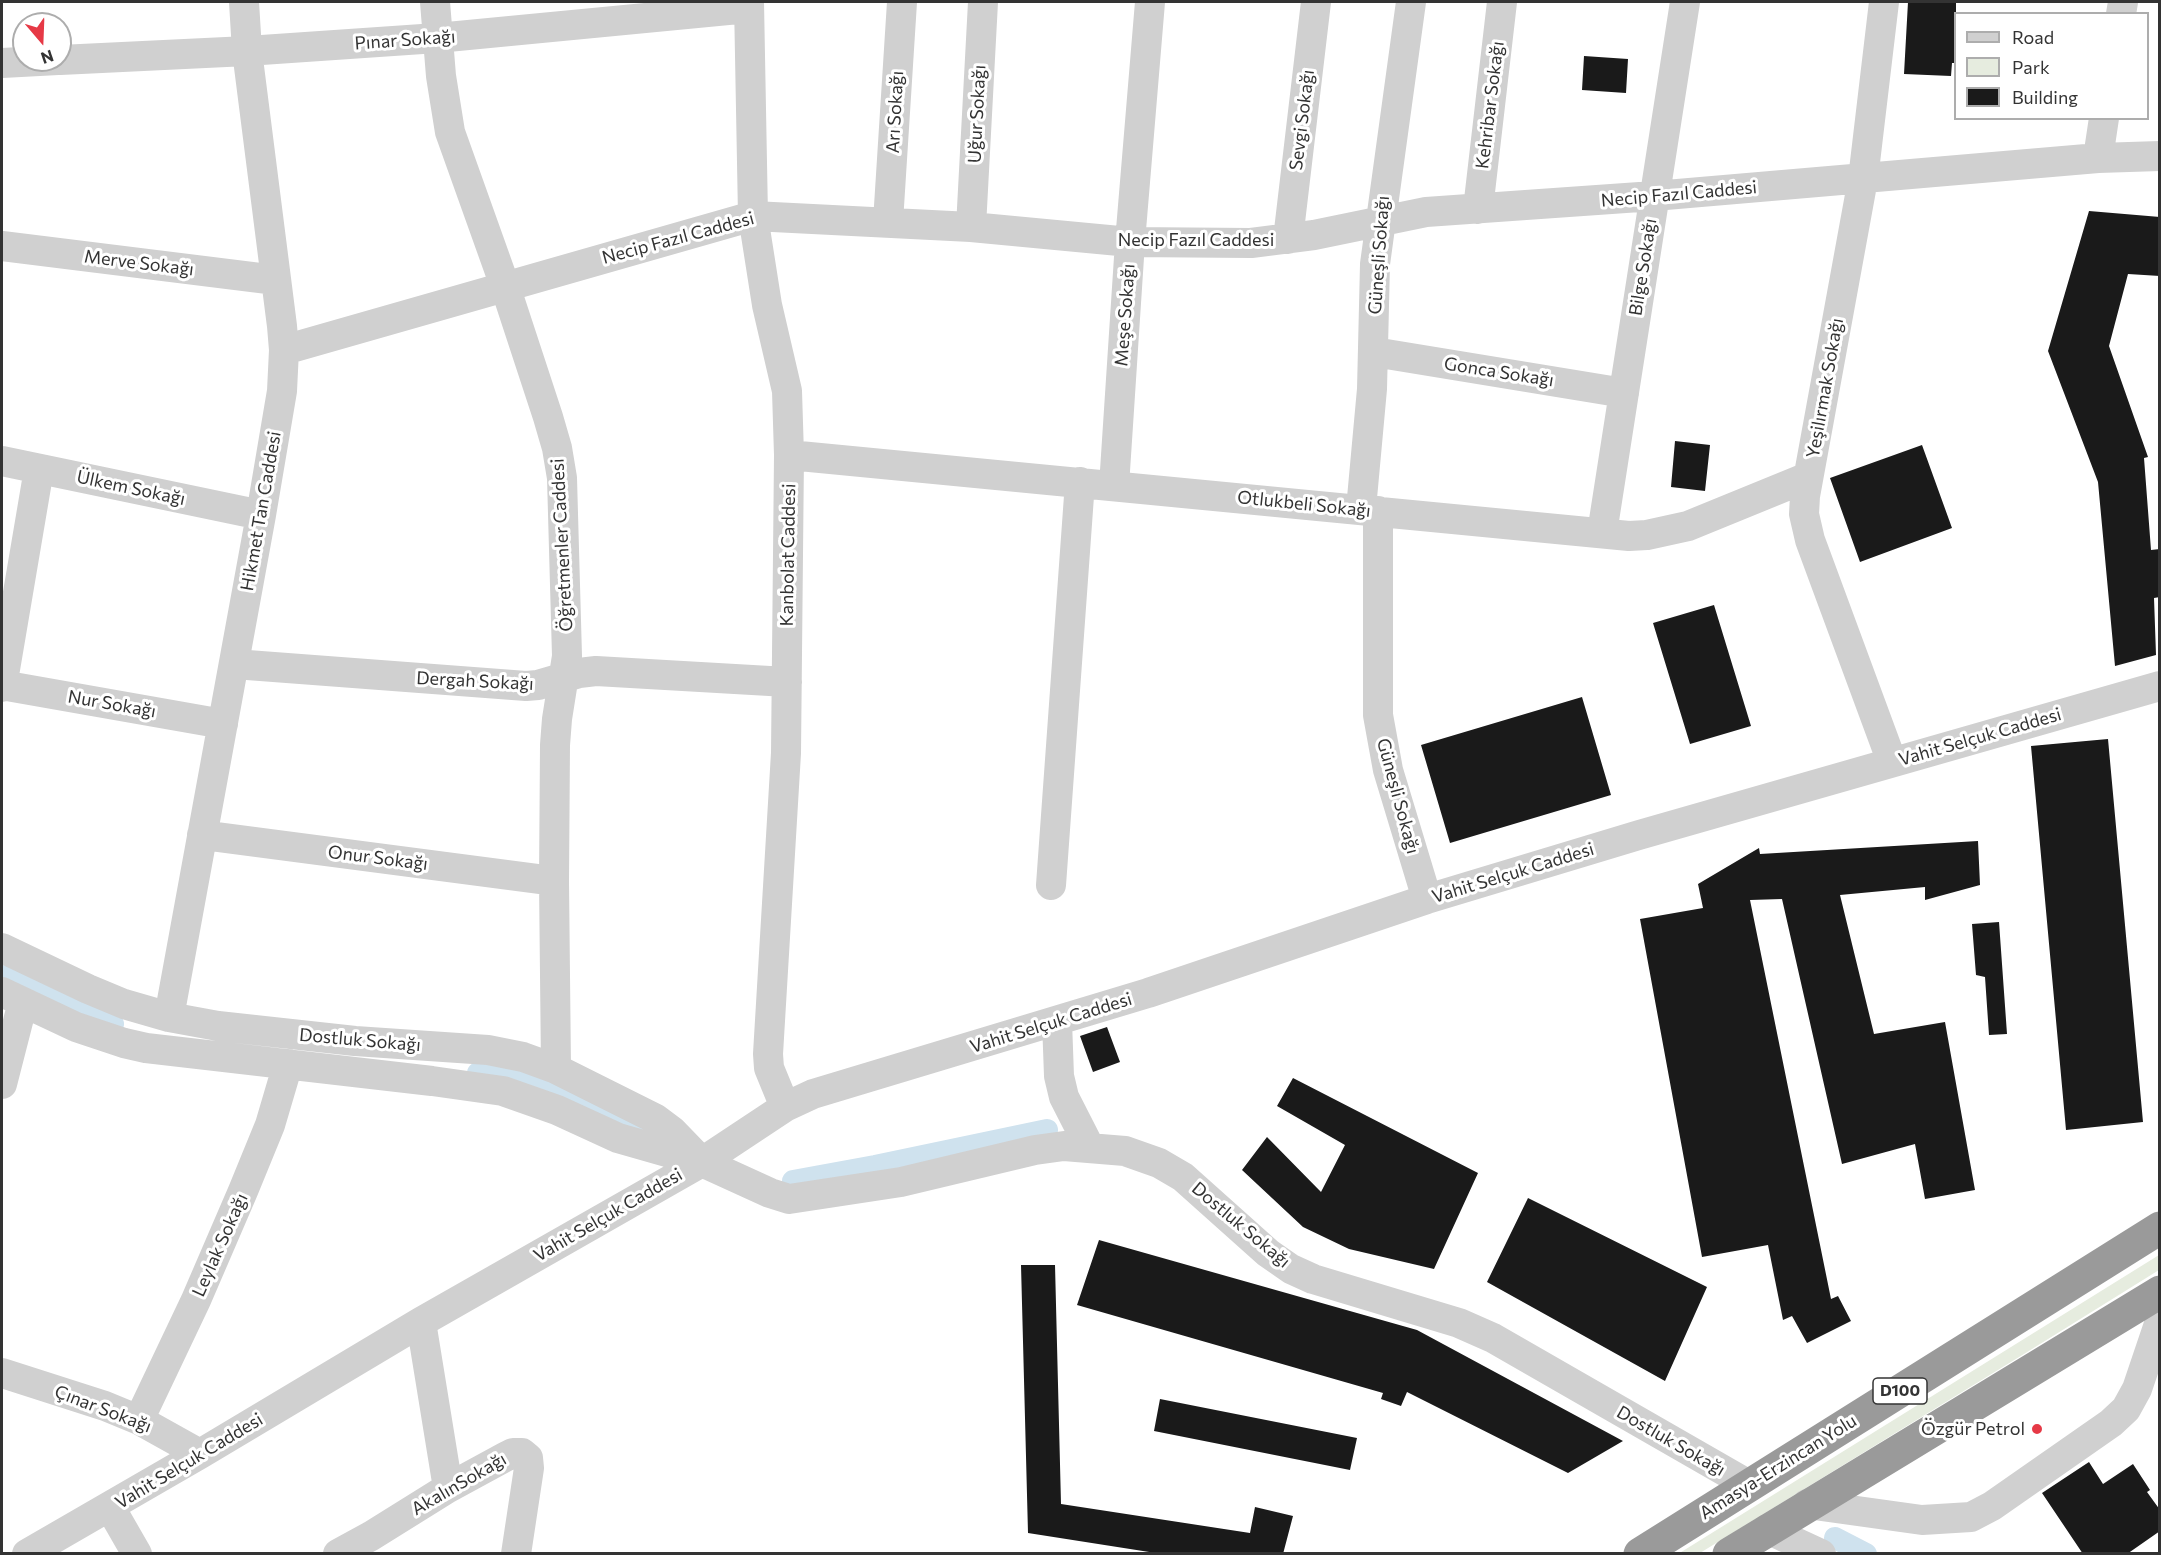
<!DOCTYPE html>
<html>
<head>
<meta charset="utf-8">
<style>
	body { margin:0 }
	#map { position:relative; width:2161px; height:1555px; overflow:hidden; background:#fff; font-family:Commissioner,sans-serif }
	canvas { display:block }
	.frame { position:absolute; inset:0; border:3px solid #333; pointer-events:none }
	.legend { position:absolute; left:1954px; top:12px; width:195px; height:108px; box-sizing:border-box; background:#fff; border:2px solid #adadad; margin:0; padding:8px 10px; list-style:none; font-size:18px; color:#333 }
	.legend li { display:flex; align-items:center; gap:12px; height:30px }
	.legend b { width:30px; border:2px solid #adadad }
	.north { position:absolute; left:12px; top:12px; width:60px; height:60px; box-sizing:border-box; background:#fff; border:2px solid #adadad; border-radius:50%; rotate:161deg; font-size:16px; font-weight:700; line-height:24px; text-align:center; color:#333 }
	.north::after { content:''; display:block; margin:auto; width:21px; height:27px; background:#e63946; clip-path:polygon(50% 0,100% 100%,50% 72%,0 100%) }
</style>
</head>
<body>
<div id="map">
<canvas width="2161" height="1555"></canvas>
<div class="frame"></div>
<ul class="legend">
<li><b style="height:8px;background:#d0d0d0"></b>Road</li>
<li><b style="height:16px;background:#e6ecdf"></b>Park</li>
<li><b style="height:16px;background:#1a1a1a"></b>Building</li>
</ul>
<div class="north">N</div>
</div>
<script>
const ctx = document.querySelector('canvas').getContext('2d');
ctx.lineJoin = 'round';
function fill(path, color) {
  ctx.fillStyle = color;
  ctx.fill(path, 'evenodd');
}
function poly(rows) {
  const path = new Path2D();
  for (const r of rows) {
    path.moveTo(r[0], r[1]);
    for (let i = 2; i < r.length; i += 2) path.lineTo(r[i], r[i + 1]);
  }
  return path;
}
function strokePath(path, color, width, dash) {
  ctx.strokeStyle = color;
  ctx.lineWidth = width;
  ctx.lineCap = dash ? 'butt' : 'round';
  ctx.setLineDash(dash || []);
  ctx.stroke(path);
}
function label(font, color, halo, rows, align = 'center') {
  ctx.font = font + ' Commissioner,sans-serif';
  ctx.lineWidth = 6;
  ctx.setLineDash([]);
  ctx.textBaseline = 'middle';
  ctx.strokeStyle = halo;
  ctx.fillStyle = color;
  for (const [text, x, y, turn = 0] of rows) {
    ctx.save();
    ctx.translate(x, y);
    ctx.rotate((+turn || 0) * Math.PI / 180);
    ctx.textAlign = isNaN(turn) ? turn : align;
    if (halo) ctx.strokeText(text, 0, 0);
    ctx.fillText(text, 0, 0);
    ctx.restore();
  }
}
fill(poly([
	[2159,1255,2159,1270,2024,1354,1700,1553,1678,1554]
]), '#e6ecdf');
strokePath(poly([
	[2,976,81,1013,113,1024],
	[478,1073,513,1078,635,1128],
	[793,1181,875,1166,1047,1130],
	[1835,1538,1866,1554]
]), '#cfe2ee', 22);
fill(poly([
	[1908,2,1956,2,1956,63,1952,63,1951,76,1904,74],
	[1584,56,1628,59,1626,93,1582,90],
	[2089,211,2160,217,2160,276,2128,274,2109,346,2148,457,2144,458,2151,550,2160,549,2160,597,2154,598,2156,655,2115,666,2098,482,2048,351],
	[1675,441,1710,445,1705,491,1671,487],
	[1922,445,1952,528,1860,562,1830,478],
	[1714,605,1751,726,1690,744,1653,623],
	[1582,697,1611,795,1450,843,1421,745],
	[2108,739,2143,1122,2066,1130,2031,746],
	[1978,841,1980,885,1925,900,1925,887,1840,895,1874,1034,1945,1022,1975,1190,1925,1199,1915,1144,1842,1164,1782,899,1750,900,1831,1299,1838,1296,1851,1321,1807,1343,1792,1316,1783,1320,1768,1245,1702,1257,1640,919,1703,908,1698,884,1759,848,1760,854],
	[1999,922,2007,1034,1989,1035,1985,977,1976,975,1972,924],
	[1107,1027,1120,1062,1093,1072,1080,1036],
	[1293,1078,1478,1173,1434,1269,1349,1249,1303,1227,1242,1170,1267,1137,1321,1192,1345,1145,1277,1106],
	[1528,1198,1707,1287,1665,1381,1487,1282],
	[1099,1240,1417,1330,1623,1441,1568,1473,1407,1392,1401,1406,1381,1399,1383,1393,1077,1305],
	[1021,1265,1055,1265,1061,1504,1250,1533,1255,1507,1293,1516,1283,1554,1162,1554,1028,1533],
	[1160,1399,1357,1438,1350,1470,1154,1431],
	[2089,1462,2103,1484,2133,1464,2150,1490,2147,1492,2160,1510,2160,1531,2127,1554,2083,1554,2042,1493]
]), '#1a1a1a');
strokePath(poly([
	[435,2,441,76,450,132,505,286,548,417,557,448,562,478,567,656,557,719,555,745,554,881,556,1069],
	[749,2,753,216,767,305,787,391,789,455,786,753,768,1054,769,1068,785,1107],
	[1884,2,1863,179,1805,496,1804,514,1810,540,1892,762],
	[2121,14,2123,2],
	[60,60,247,51,437,38,749,8],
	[2,63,58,60],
	[2098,158,2104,118],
	[1478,209,1502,2],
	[888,222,902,2],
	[971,227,983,2],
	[1288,239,1316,2],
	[2,246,276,280],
	[284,350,753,216,971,227,1130,242,1251,243,1314,235,1426,212,1654,196,2098,158,2160,156],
	[1374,352,1624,393],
	[789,455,1629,536,1647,535,1688,526,1808,477],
	[2,461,261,515],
	[1114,486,1130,242,1150,2],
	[1361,509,1372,389,1375,264,1411,2],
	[1378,511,1378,715,1388,770,1427,899],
	[1602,533,1685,2],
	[234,664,526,686,538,685,579,673,596,671,787,682],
	[2,685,223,724],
	[2,687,39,469],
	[202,835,554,881],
	[1051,885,1080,482],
	[2,948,88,989,124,1004,169,1017,218,1026,355,1041,488,1050,523,1057,556,1069,656,1119,672,1131,702,1162],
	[2,992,76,1027,124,1043,146,1048,432,1081,503,1091,557,1110,618,1138,702,1162,770,1193,789,1199,901,1182,1035,1150,1064,1146,1125,1151,1159,1163,1183,1177,1268,1253,1291,1269,1313,1279,1459,1323,1493,1338,1749,1485],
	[169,1017,261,515,282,391,284,350,282,326,247,51,244,2],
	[1057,1021,1059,1076,1064,1097,1090,1148],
	[2,1084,23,1002],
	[421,1322,448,1488],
	[2,1373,105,1406,139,1420,200,1454],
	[139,1420,196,1300,243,1191,270,1125,288,1064],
	[1807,1504,1922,1520,1971,1517,1992,1506,2111,1423,2126,1409,2137,1389,2160,1321],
	[110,1507,137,1554],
	[1767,1529,1821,1554],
	[27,1554,200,1454,421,1322,702,1162,785,1107,813,1094,1148,993,1427,899,1639,835,2160,686],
	[338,1554,371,1536,448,1488,505,1457,513,1453,522,1453,528,1458,529,1468,516,1554]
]), '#d0d0d0', 30);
strokePath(poly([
	[1640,1554,2160,1228],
	[1729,1554,2160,1292]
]), '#9a9a9a', 33);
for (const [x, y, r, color] of [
	[2037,1429,6,"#e63946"]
]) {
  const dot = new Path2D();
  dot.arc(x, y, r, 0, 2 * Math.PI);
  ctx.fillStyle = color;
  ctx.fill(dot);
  strokePath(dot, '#fff', 2);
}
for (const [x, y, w] of [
	[1900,1391,54]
]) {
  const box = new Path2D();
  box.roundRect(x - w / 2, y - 13, w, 26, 4.5);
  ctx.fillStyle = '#fff';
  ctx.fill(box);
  strokePath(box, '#333', 1.5);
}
label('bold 16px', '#333', null, [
	["D100",1900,1391]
]);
label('18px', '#333', '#fff', [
	["Pınar Sokağı",405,40,-4],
	["Kehribar Sokağı",1490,105,-83],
	["Arı Sokağı",895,112,-87],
	["Uğur Sokağı",977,114,-87],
	["Sevgi Sokağı",1302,120,-83],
	["Necip Fazıl Caddesi",1679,194,-5],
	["Necip Fazıl Caddesi",678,238,-15],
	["Necip Fazıl Caddesi",1196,240],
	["Güneşli Sokağı",1379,255,-86],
	["Merve Sokağı",139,263,7],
	["Bilge Sokağı",1643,267,-81],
	["Meşe Sokağı",1125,315,-86],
	["Gonca Sokağı",1499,372,9],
	["Yeşilırmak Sokağı",1825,388,-80],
	["Ülkem Sokağı",131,488,12],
	["Otlukbeli Sokağı",1304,504,6],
	["Hikmet Tan Caddesi",261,511,-80],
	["Öğretmenler Caddesi",562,545,-93],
	["Kanbolat Caddesi",788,555,-89],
	["Dergah Sokağı",475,681,3],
	["Nur Sokağı",112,704,10],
	["Vahit Selçuk Caddesi",1980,737,-16],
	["Güneşli Sokağı",1398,796,75],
	["Onur Sokağı",378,858,7],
	["Vahit Selçuk Caddesi",1513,873,-17],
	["Vahit Selçuk Caddesi",1051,1023,-17],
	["Dostluk Sokağı",360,1040,5],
	["Vahit Selçuk Caddesi",608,1215,-30],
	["Dostluk Sokağı",1241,1225,40],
	["Leylak Sokağı",220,1245,-66],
	["Çınar Sokağı",103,1409,21],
	["Dostluk Sokağı",1671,1441,30],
	["Vahit Selçuk Caddesi",189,1461,-31],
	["Amasya-Erzincan Yolu",1778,1467,-32],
	["AkalınSokağı",459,1484,-30]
]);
label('18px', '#333', '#fff', [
	["Özgür Petrol",2025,1429]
], 'right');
</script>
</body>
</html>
